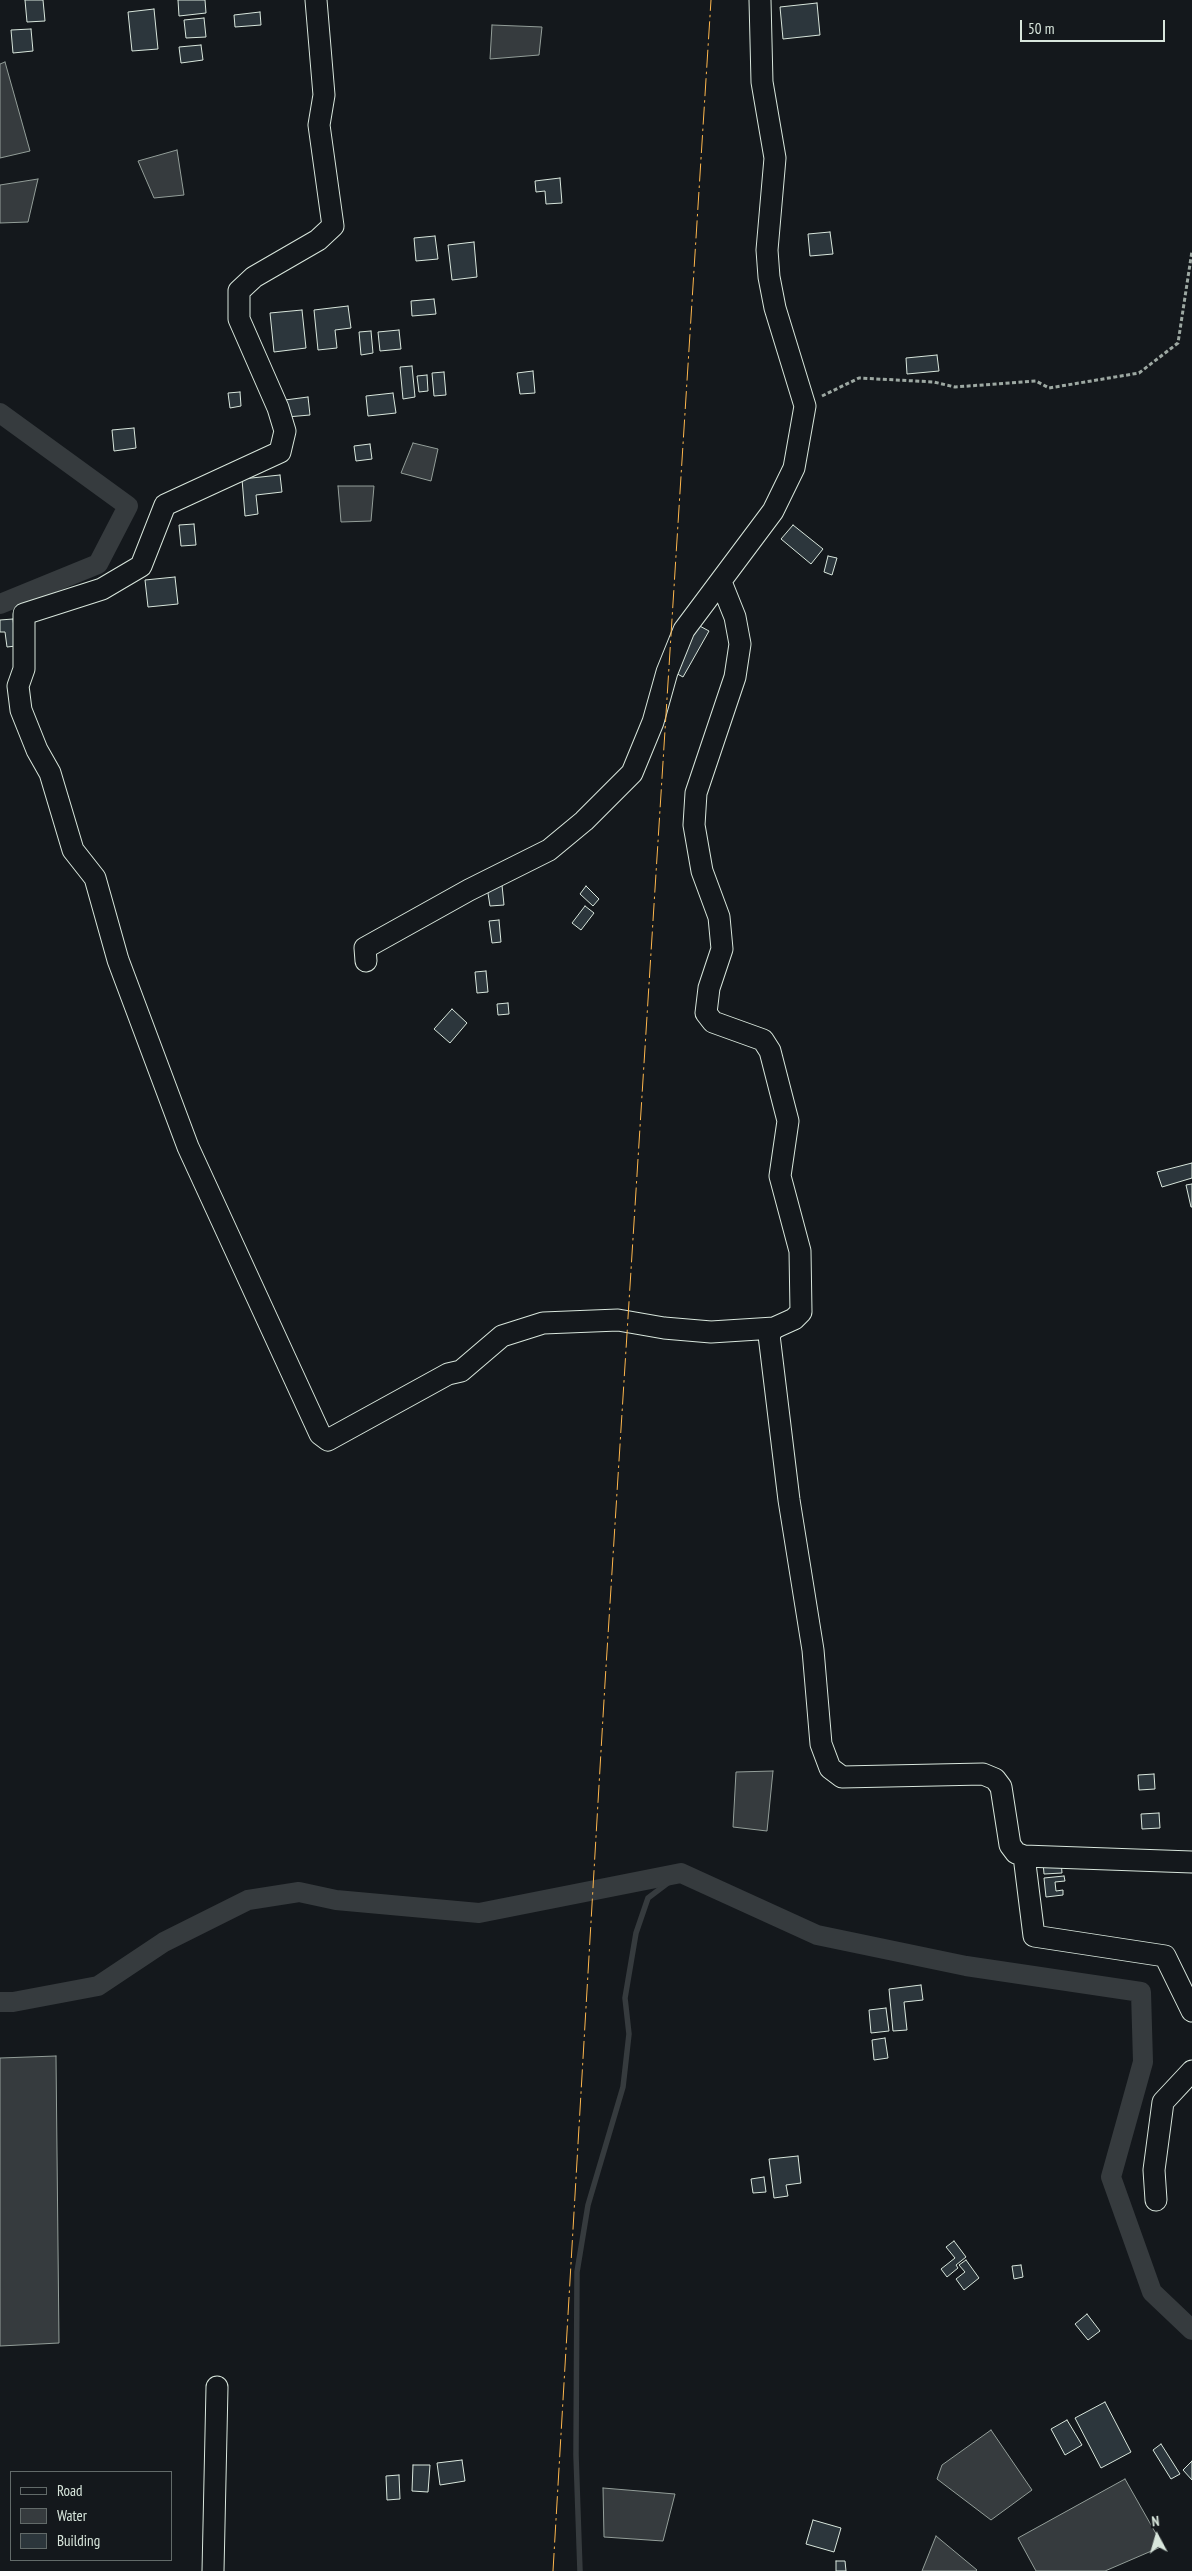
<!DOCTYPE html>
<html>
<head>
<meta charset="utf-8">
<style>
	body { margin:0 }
	#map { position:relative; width:1192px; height:2571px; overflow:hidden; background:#14181c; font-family:"PT Sans Narrow",sans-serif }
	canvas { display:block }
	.legend { position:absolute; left:10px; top:2471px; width:162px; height:90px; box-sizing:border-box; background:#14181c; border:1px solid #626a69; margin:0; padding:6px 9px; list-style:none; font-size:15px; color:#d8e6dc }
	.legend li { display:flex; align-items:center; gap:10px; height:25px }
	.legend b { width:25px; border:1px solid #626a69 }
	.north { position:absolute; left:1132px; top:2511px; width:50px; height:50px; -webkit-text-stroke:4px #14181c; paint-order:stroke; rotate:354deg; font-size:14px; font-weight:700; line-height:20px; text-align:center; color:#d8e6dc }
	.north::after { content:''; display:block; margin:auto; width:18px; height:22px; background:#d8e6dc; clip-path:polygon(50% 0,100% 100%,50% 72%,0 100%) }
	.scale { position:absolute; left:1020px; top:20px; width:145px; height:22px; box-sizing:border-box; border:2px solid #d8e6dc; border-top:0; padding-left:6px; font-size:15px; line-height:18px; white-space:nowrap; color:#d8e6dc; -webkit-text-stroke:4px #14181c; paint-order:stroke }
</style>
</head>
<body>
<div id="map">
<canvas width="1192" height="2571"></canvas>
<ul class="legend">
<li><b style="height:6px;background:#14181c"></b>Road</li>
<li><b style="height:14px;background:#363b3e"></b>Water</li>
<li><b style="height:14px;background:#2c363c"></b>Building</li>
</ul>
<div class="north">N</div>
<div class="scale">50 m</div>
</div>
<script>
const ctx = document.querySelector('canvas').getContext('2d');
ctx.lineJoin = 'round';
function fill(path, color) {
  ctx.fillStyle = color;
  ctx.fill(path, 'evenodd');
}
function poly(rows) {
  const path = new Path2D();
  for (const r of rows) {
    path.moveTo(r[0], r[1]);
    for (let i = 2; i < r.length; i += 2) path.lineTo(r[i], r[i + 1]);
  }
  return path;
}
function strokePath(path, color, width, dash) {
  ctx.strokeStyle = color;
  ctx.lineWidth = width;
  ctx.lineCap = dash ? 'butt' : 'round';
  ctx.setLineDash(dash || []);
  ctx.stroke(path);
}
const water = poly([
	[492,25,542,27,539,55,490,59,492,25],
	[5,62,30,151,0,158,0,64,5,62],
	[177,150,184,195,154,198,138,161,177,150],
	[38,179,28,222,0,223,0,185,38,179],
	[413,443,438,449,431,481,401,473,413,443],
	[338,486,374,486,371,521,341,522,338,486],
	[773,1771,767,1831,733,1827,736,1772,773,1771],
	[56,2056,59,2343,0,2346,0,2058,56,2056],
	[991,2430,1032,2490,991,2520,937,2479,942,2465,991,2430],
	[1125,2479,1163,2546,1105,2571,1036,2571,1018,2538,1125,2479],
	[603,2488,675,2494,663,2541,604,2537,603,2488],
	[936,2536,977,2570,976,2571,922,2571,936,2536]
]);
fill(water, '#363b3e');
strokePath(water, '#939e99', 1);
strokePath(poly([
	[580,2571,576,2455,577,2272,588,2205,623,2087,629,2034,625,1998,636,1933,648,1898,681,1873]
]), '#363b3e', 5.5);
strokePath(poly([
	[0,413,128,506,98,564,0,604],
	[0,2002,13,2002,98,1986,164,1942,248,1900,299,1892,336,1900,479,1913,681,1873,817,1935,966,1966,1141,1992,1143,2062,1111,2177,1152,2292,1192,2330]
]), '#363b3e', 20);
const building = poly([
	[25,0,43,0,45,21,27,22,25,0],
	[178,0,205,0,206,13,179,16,178,0],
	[817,3,820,35,783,39,780,7,817,3],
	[154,9,158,49,132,51,128,12,154,9],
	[260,12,261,25,235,27,234,15,260,12],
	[204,18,206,37,186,38,184,20,204,18],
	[31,29,33,51,13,53,11,30,31,29],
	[201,45,203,60,181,63,179,47,201,45],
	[560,178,562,203,546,204,545,191,536,192,535,181,560,178],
	[830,232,833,254,810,256,808,234,830,232],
	[435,236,438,259,416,261,414,238,435,236],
	[474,242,477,277,452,280,448,245,474,242],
	[434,299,436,314,412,316,411,301,434,299],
	[348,306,351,328,335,330,337,348,318,350,314,310,348,306],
	[302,310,306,348,274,352,270,313,302,310],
	[399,330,401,349,380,351,378,332,399,330],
	[371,331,373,353,361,355,359,332,371,331],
	[937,355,939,371,907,374,906,358,937,355],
	[412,366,415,397,403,399,400,367,412,366],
	[533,371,535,393,520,394,517,373,533,371],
	[444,372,446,395,434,396,432,373,444,372],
	[427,375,428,391,419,392,417,376,427,375],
	[240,392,241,406,230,408,228,393,240,392],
	[393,393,396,413,368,416,366,396,393,393],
	[308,397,310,415,287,417,285,400,308,397],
	[134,428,136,448,114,451,112,430,134,428],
	[370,444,372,459,356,461,354,446,370,444],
	[280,475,282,492,256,495,258,514,245,516,242,479,280,475],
	[194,524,196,545,181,546,179,525,194,524],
	[793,525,823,549,811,564,781,539,793,525],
	[828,556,837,558,832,575,824,572,828,556],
	[175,577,178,604,148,607,145,580,175,577],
	[13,619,16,646,7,647,5,632,0,632,0,620,13,619],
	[696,624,709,631,683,677,670,670,696,624],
	[502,885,504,905,490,906,487,887,502,885],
	[586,886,599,899,593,906,580,894,586,886],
	[585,906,594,913,581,930,572,923,585,906],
	[499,920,501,942,492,943,489,921,499,920],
	[486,971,488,992,477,993,475,972,486,971],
	[508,1003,509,1014,498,1015,497,1004,508,1003],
	[452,1009,467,1023,450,1043,434,1029,452,1009],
	[1192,1163,1192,1178,1162,1187,1157,1172,1192,1163],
	[1192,1184,1192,1207,1191,1207,1186,1185,1192,1184],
	[1154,1774,1155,1789,1139,1790,1138,1775,1154,1774],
	[1159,1813,1160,1828,1142,1829,1141,1814,1159,1813],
	[1061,1860,1062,1873,1044,1874,1043,1862,1061,1860],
	[1064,1876,1065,1881,1055,1882,1056,1891,1063,1890,1063,1895,1046,1897,1044,1878,1064,1876],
	[921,1985,923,2000,904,2002,907,2030,893,2031,889,1989,921,1985],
	[886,2008,889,2031,871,2033,869,2010,886,2008],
	[885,2038,888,2058,874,2060,872,2040,885,2038],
	[798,2156,801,2183,786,2185,788,2196,774,2198,769,2159,798,2156],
	[764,2177,766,2192,753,2193,751,2179,764,2177],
	[954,2241,966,2257,956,2265,958,2268,947,2277,941,2269,955,2258,946,2247,954,2241],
	[966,2260,979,2278,964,2290,956,2279,965,2272,959,2265,966,2260],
	[1021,2265,1023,2277,1014,2279,1012,2266,1021,2265],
	[1087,2314,1100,2331,1088,2340,1075,2324,1087,2314],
	[1105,2402,1131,2452,1101,2468,1075,2418,1105,2402],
	[1067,2420,1082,2445,1065,2455,1051,2429,1067,2420],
	[1161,2444,1180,2474,1171,2479,1153,2450,1161,2444],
	[462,2460,465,2481,440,2485,437,2463,462,2460],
	[1192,2461,1192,2480,1183,2470,1192,2461],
	[413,2465,430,2465,428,2492,412,2491,413,2465],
	[399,2475,400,2499,387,2500,386,2476,399,2475],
	[813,2520,841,2528,834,2552,806,2544,813,2520],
	[836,2561,845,2561,846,2571,836,2571,836,2561]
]);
fill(building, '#2c363c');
strokePath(building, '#d8e6dc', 1);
const minor = poly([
	[316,0,324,95,319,125,333,226,318,240,254,277,239,291,239,319,278,408,285,431,280,452,165,505,141,566,102,589,24,614,24,669,18,686,21,710,37,750,50,773,73,850,95,878,118,960,188,1147,320,1434,328,1440,448,1374,461,1371,502,1336,543,1323,618,1320,664,1328,711,1332,774,1328],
	[721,582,735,617,740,644,735,677,696,793,694,825,702,871,719,917,722,949,709,988,706,1013,713,1022,763,1040,770,1051,788,1121,780,1176,800,1251,801,1312,794,1319,774,1328,769,1335,789,1500,813,1650,821,1744,830,1768,842,1777,983,1774,995,1779,1001,1787,1010,1845,1016,1853,1024,1856],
	[366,961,365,948,469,890,549,850,584,821,632,773,653,722,667,672,684,630,773,511,794,468,805,406,775,308,769,277,767,250,775,158,762,82,760,0],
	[1192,1862,1024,1856,1034,1936,1165,1956,1192,2011],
	[1156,2200,1154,2170,1163,2102,1192,2071],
	[213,2571,217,2387]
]);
strokePath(minor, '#d8e6dc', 23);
strokePath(poly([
	[822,396,859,378,934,382,955,387,1036,381,1049,388,1139,373,1178,343,1192,251]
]), '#9da8a2', 3, [4, 2.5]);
strokePath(minor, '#14181c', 21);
strokePath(poly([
	[553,2571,605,1683,711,0]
]), '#ffb74d', 1, [18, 4, 2.5, 4]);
</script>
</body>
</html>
